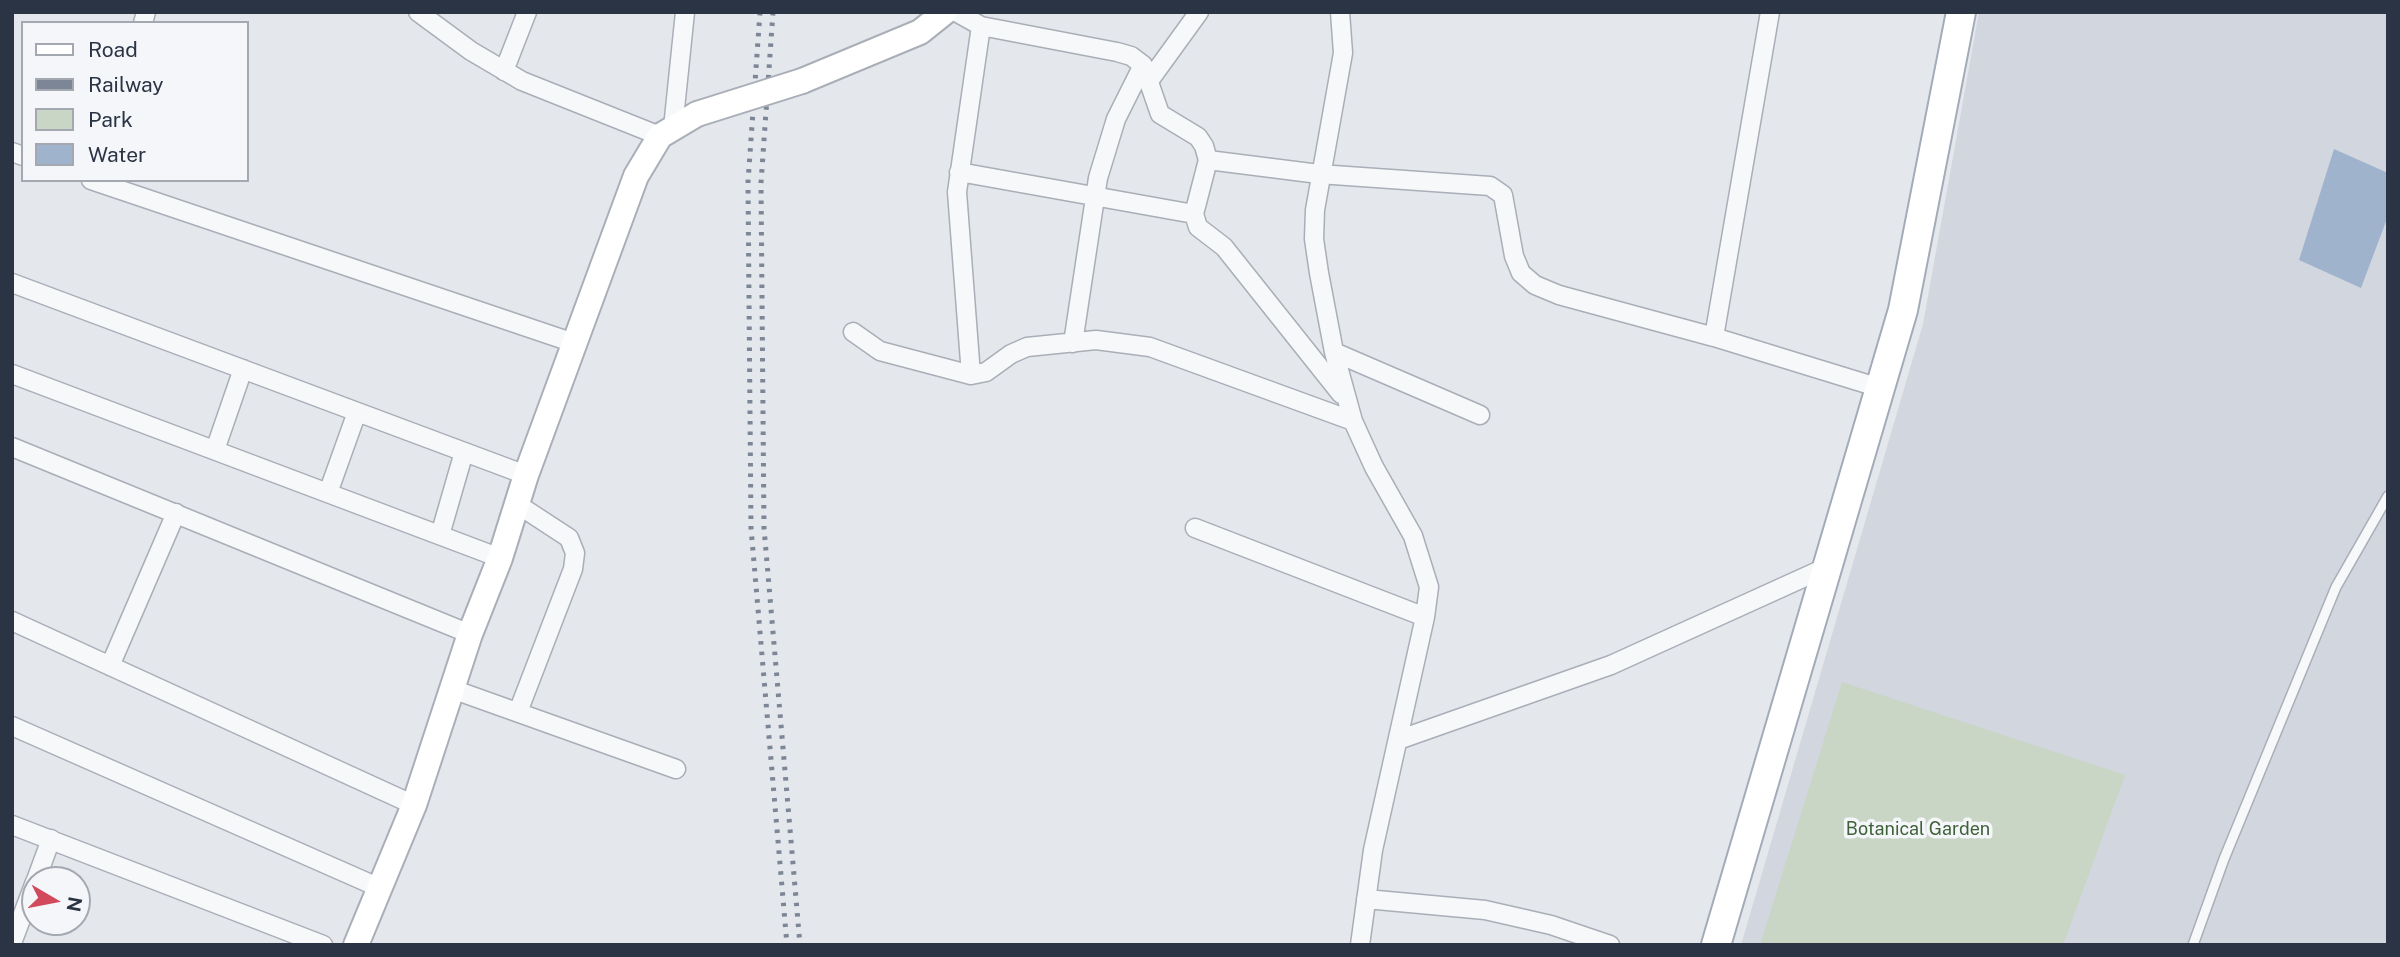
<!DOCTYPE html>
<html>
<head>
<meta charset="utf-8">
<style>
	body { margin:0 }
	#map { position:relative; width:2400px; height:957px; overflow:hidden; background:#e4e7ec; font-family:"Public Sans",sans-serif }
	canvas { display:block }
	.frame { position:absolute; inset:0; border:14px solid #2b3445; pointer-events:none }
	.legend { position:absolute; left:21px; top:21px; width:228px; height:161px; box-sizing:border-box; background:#f4f6f9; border:2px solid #a4a8b1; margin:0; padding:9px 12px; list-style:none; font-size:21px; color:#2b3445 }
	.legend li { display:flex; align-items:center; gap:14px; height:35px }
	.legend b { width:35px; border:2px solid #a4a8b1 }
	.north { position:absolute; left:21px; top:866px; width:70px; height:70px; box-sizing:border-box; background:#f4f6f9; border:2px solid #a4a8b1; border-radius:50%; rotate:100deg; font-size:19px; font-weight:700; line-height:28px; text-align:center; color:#2b3445 }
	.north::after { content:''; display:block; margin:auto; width:24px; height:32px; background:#d1495b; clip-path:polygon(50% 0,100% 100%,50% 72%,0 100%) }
</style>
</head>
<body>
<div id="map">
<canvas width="2400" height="957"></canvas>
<div class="frame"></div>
<ul class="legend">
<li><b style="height:9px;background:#fff"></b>Road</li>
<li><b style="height:9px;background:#7d8696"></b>Railway</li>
<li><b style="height:19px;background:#c9d6c5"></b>Park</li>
<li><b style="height:19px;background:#9fb4cc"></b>Water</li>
</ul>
<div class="north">N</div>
</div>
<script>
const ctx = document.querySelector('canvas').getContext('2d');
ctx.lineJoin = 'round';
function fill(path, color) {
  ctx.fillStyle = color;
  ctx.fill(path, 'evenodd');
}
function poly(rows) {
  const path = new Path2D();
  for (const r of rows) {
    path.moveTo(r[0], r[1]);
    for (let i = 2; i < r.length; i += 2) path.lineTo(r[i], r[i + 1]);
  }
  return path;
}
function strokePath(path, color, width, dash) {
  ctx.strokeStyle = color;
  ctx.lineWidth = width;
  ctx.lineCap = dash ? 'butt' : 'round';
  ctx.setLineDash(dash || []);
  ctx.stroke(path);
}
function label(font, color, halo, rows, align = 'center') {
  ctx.font = font + ' "Public Sans",sans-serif';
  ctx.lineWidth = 7;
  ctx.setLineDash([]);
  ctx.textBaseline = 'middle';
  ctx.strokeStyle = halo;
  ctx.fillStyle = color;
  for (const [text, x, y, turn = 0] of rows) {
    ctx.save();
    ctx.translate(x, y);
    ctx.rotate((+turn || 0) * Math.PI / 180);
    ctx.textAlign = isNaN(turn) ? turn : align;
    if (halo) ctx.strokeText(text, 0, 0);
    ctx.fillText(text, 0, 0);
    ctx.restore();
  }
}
fill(poly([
	[1979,12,2388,12,2388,945,1741,945,1923,324]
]), '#d2d6de');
fill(poly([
	[1842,682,2125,775,2063,945,1760,945]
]), '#c9d6c5');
fill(poly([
	[2334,149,2388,173,2388,216,2361,288,2299,260]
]), '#9fb4cc');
const lane = poly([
	[2193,945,2224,859,2336,587,2388,496]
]);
const street = poly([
	[418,12,471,51,522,81,660,136],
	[956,12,981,26,1117,52,1131,56,1143,65,1160,114,1198,137,1204,146,1208,160,1194,214,1198,227,1224,247,1341,394],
	[1340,12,1343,53,1315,210,1314,239,1319,273,1334,352,1353,421,1374,467,1413,536,1429,587,1425,617,1373,850,1360,945],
	[143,23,146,12],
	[504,71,527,12],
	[1149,81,1199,12],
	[673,128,685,12],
	[12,152,23,156],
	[1208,160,1319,174,1490,186,1503,195,1514,256,1521,273,1535,285,1559,295,1714,337,1880,388],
	[959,172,1194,214],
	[91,180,574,343],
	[12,283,526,475],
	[853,332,880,351,971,375,986,372,1011,354,1027,347,1096,340,1150,347,1353,421],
	[1714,337,1770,12],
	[1073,343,1098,178,1116,119,1143,65],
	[1334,352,1480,415],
	[12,374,500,558],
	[971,375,957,192,981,26],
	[12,447,470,634],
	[215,450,243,369],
	[328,493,357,412],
	[517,504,569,538,575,553,573,569,518,712],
	[1195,528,1425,617],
	[440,535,464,452],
	[12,621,414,805],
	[110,666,176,513],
	[452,689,676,769],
	[12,726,380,888],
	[1398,740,1611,665,1827,567],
	[12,825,323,945],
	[36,880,51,839],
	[1366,899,1485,910,1551,925,1610,945],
	[12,943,35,882]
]);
const secondary = poly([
	[802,81,920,32,945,12],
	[356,945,414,805,470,634,500,558,526,475,636,176,660,136,697,114]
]);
const primary = poly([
	[1716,945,1903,310,1961,12]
]);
strokePath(lane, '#a9aeb7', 12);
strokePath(street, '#a9aeb7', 21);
strokePath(secondary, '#a9aeb7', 28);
strokePath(primary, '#a3abb8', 32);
strokePath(lane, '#f7f8fa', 9);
strokePath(street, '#f7f8fa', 18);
strokePath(secondary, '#fff', 24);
strokePath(primary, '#fff', 28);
strokePath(poly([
	[760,12,748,182,751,528,787,945],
	[773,12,761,183,764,528,800,945]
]), '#7d8696', 5, [3.5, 7]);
const secondaryBridge = poly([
	[697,114,802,81]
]);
strokePath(secondaryBridge, '#a9aeb7', 28, []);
strokePath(secondaryBridge, '#fff', 24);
label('18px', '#3f6138', '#f4f6f9', [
	["Botanical Garden",1918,829]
]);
</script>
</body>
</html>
